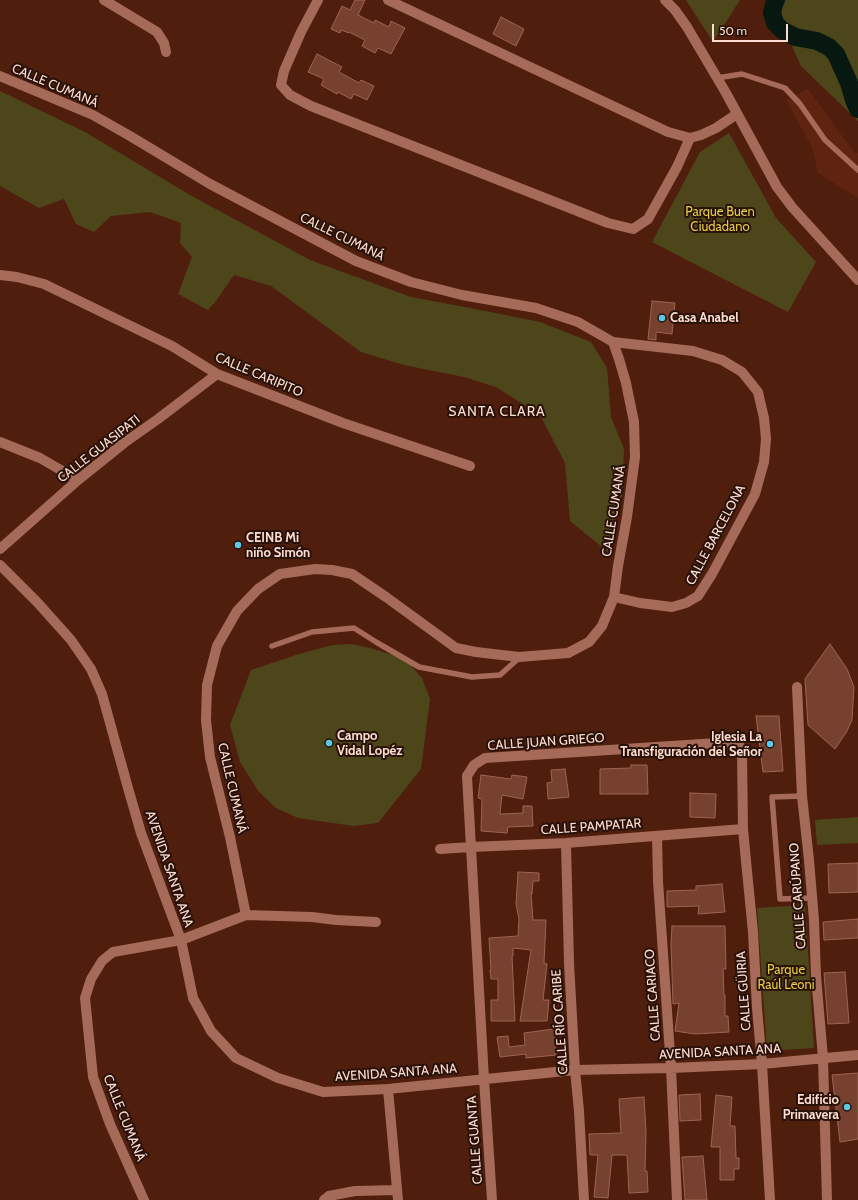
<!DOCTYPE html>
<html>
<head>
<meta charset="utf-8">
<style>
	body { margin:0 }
	#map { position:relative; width:858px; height:1200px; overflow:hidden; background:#501e0d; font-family:Cabin,sans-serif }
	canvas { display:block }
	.scale { position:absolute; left:712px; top:24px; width:76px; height:18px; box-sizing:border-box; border:2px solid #fcdbd0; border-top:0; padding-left:5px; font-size:12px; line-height:14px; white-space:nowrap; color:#fcdbd0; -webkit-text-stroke:3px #271109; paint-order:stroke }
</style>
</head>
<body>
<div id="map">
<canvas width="858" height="1200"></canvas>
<div class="scale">50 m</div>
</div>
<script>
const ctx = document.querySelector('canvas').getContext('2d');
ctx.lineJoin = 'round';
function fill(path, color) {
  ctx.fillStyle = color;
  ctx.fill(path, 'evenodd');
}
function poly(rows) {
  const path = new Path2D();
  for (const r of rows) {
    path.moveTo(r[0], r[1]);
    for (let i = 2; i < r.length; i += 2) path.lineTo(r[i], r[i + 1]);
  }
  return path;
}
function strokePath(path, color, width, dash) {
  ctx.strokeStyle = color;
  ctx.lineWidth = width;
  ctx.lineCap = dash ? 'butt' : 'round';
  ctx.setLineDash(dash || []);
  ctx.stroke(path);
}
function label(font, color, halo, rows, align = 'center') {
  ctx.font = font + ' Cabin,sans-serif';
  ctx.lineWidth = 4;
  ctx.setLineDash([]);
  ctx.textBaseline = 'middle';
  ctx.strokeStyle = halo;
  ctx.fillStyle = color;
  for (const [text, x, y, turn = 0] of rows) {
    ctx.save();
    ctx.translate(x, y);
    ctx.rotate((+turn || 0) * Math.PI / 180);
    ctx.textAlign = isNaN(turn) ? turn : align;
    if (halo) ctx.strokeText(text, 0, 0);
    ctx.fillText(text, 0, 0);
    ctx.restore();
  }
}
fill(poly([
	[808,89,854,152,858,153,858,198,818,173,812,147,786,100]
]), '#5e2410');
fill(poly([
	[686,0,740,0,713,42],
	[771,0,858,0,858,121,801,66],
	[0,91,85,132,190,195,310,260,411,297,470,308,540,322,591,342,607,368,611,417,624,449,622,495,608,552,570,521,565,463,540,415,496,387,464,377,404,365,361,352,271,286,234,275,216,301,208,310,178,294,192,257,180,243,181,223,150,212,111,216,94,232,76,224,64,199,39,208,0,186],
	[729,133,776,218,816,262,788,312,652,242,700,152],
	[352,644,370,648,405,659,422,678,430,699,421,769,378,823,354,826,298,818,276,808,259,792,240,762,230,725,251,670,299,654,333,645],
	[858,817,858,843,817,845,815,820],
	[805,905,814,1048,767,1051,757,908]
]), '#4e461b');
strokePath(poly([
	[776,0,774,4,772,13,775,23,782,30,795,37,817,41,829,47,836,54,849,83,854,100,858,109]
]), '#06180f', 18);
const building = poly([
	[355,0,365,0,358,15,374,23,375,20,389,27,391,21,405,28,391,54,378,48,375,53,362,46,365,40,349,32,349,33,341,30,340,33,331,29,342,6,350,10,355,0],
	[501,17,524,29,516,46,493,34,501,17],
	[317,54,342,67,339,72,359,83,361,80,374,86,367,100,354,94,351,99,338,92,337,94,321,85,324,79,308,72,317,54],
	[652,301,675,303,672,334,656,332,656,340,648,339,652,301],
	[830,644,847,669,854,687,852,720,847,731,835,749,808,725,805,679,830,644],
	[756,716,779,716,783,771,763,772,756,716],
	[631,765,647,765,648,794,600,794,600,769,631,768,631,765],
	[565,769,569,797,548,799,547,783,552,782,551,770,565,769],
	[481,775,511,779,512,775,527,777,523,799,502,795,500,814,523,813,523,806,532,806,533,826,508,827,507,833,481,831,482,799,478,798,481,775],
	[690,793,716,794,715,818,690,817,690,793],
	[858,863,858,892,829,893,828,864,858,863],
	[518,872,539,873,539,881,533,881,532,894,531,893,533,920,546,920,544,963,547,964,543,1000,549,1000,547,1021,520,1021,531,950,513,948,513,956,512,956,515,1021,491,1021,491,1000,498,1000,498,979,491,979,490,970,491,970,489,938,518,936,519,919,516,904,518,872],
	[722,884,725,912,698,914,699,906,667,907,667,891,696,890,696,886,722,884],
	[858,919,858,938,824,940,823,922,858,919],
	[672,926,725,926,726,969,723,969,724,995,725,995,725,1016,728,1016,729,1032,695,1034,675,1031,679,1003,673,1004,671,944,672,926],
	[845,972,849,1023,828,1024,824,973,845,972],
	[554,1029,556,1055,526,1058,526,1054,500,1057,497,1037,508,1036,509,1047,525,1045,524,1033,554,1029],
	[858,1073,858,1139,840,1142,832,1075,858,1073],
	[700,1094,701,1120,680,1121,679,1095,700,1094],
	[716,1095,732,1097,730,1126,735,1126,736,1158,739,1158,739,1169,734,1169,734,1180,720,1180,720,1147,711,1147,716,1095],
	[644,1097,646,1132,645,1171,647,1171,648,1192,629,1193,627,1155,612,1155,608,1198,594,1197,598,1155,590,1155,589,1134,621,1133,619,1099,644,1097],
	[703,1156,707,1200,685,1200,682,1157,703,1156]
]);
fill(building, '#774130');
strokePath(building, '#9d6451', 1);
strokePath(poly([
	[717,78,742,74,785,88,800,104,825,140,858,170],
	[272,646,312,632,354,628,376,642,419,667,472,677,500,675,519,658],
	[802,796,772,797,780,899,812,898]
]), '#a56b58', 5.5);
strokePath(poly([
	[104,0,157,32,164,43,166,52],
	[318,0,301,32,284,71,281,85,290,95,311,106,608,223,633,229,648,219,677,167,690,138],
	[388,0,668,132,690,138,701,135,716,128,737,114],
	[0,76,93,115,130,136,210,184,356,261,411,282,462,295,536,308,578,322,613,342,619,359,626,383,634,422,635,457,627,517,618,566,614,597,602,626,589,642,568,653,519,657,476,652,456,648,386,597,352,574,332,570,315,569,280,574,258,589,237,611,217,646,207,685,206,720,210,757,230,837,246,915],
	[0,275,17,277,44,284,172,346,217,374,343,423,470,466],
	[613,342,693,351,722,360,742,372,758,392,764,418,766,439,764,462,755,494,712,574,698,596,686,603,672,607,640,603,614,597],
	[0,442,40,458,78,480],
	[0,549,78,480,124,443,158,419,217,374],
	[0,565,37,602,71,640,91,669,102,694,128,788,141,833,181,940,193,998,211,1031,236,1058,278,1078,323,1092,388,1089,575,1070,671,1068,762,1064,858,1055],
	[797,687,802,796,809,860,814,920,816,976,823,1058,827,1200],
	[657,836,658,881,671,1068,677,1200],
	[566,843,569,963,575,1070,579,1111,584,1200],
	[440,849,471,847,566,843,743,829],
	[388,1089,398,1200],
	[144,1200,110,1124,93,1077,85,998,91,979,102,961,113,952,181,940,246,915,312,917,336,920,376,922],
	[324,1200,329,1196,355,1191,397,1190],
	[492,1200,484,1079,467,776,474,765,485,758,733,742,739,743,742,752,743,829,746,861,753,932,757,1008,762,1064,770,1200]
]), '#a56b58', 10);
strokePath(poly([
	[665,0,675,10,687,27,726,93,777,187,792,207,858,280]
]), '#a56b58', 10);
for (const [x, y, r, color] of [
	[662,318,4,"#5bc8e6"],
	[238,545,4,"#5bc8e6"],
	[329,743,4,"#5bc8e6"],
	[770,744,4,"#5bc8e6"],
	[847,1107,4,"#5bc8e6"]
]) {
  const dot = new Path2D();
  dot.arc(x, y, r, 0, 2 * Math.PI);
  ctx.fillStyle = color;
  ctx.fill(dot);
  strokePath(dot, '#271109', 1.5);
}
label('13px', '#fcdbd0', '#271109', [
	["CALLE CUMANÁ",55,86,23],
	["CALLE CUMANÁ",342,237,26],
	["CALLE CARIPITO",259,375,23],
	["CALLE GUASIPATI",99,449,-38],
	["CALLE CUMANÁ",614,511,-81],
	["CALLE BARCELONA",716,535,-62],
	["CALLE JUAN GRIEGO",546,742,-4],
	["CALLE CUMANÁ",232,788,77],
	["CALLE PAMPATAR",591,827,-4],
	["AVENIDA SANTA ANA",169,869,71],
	["CALLE CARÚPANO",798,896,-94],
	["CALLE GÜIRIA",744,991,-94],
	["CALLE CARIACO",653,995,-94],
	["CALLE RÍO CARIBE",560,1022,-94],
	["AVENIDA SANTA ANA",720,1052,-3],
	["AVENIDA SANTA ANA",396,1073,-4],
	["CALLE CUMANÁ",124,1118,68],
	["CALLE GUANTA",475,1140,-94]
]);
label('13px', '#e2cb45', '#271109', [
	["Parque Buen",720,212],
	["Ciudadano",720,227],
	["Parque",786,970],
	["Raúl Leoni",786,985]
]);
label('bold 13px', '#fcdbd0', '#271109', [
	["Casa Anabel",670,318],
	["CEINB Mi",246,538],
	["niño Simón",246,553],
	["Campo",337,736],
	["Vidal Lopéz",337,751],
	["Iglesia La",762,737,"right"],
	["Transfiguración del Señor",762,752,"right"],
	["Edificio",839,1100,"right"],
	["Primavera",839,1115,"right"]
], 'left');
ctx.letterSpacing = '1px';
label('14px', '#fcdbd0', '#271109', [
	["SANTA CLARA",497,412]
]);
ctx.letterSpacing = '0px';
</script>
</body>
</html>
